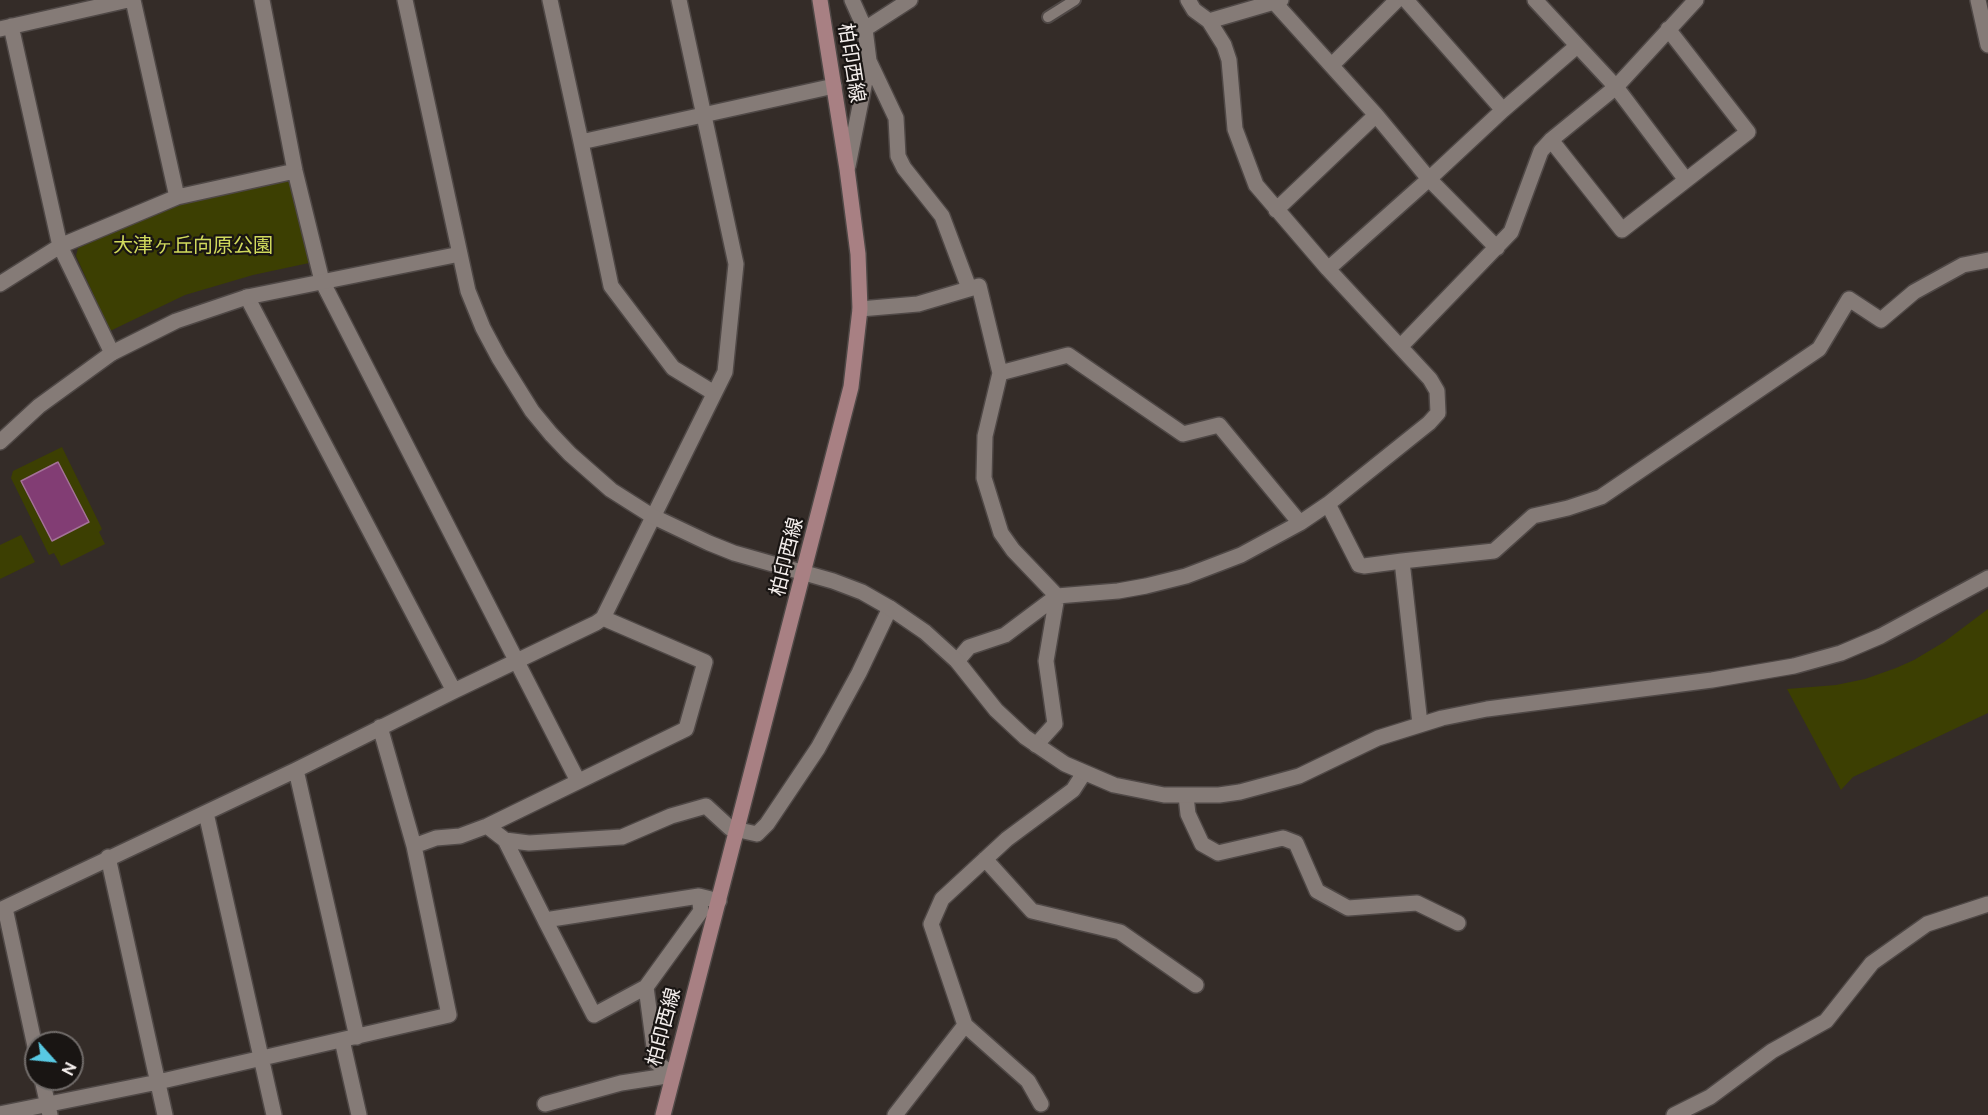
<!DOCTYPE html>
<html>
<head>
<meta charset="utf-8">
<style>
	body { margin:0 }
	#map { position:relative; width:1988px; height:1115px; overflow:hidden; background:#342c28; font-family:Raleway,sans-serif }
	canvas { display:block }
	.north { position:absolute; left:24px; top:1031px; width:60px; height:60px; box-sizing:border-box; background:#191513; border:2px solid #716c6a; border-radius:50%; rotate:117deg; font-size:16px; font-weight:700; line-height:24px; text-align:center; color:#f4eeec }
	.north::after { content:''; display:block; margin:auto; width:21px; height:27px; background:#58c9e3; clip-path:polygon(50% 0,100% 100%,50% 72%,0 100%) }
</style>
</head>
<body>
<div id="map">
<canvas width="1988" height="1115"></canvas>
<div class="north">N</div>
</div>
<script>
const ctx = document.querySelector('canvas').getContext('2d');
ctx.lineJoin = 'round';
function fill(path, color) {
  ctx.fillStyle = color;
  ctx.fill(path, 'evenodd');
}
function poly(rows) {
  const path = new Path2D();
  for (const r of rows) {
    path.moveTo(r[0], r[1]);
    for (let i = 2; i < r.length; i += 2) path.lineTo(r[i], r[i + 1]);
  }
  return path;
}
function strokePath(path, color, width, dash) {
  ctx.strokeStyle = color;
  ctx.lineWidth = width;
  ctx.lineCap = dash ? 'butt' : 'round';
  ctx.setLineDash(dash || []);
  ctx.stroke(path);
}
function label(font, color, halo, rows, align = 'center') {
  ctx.font = font + ' Raleway,"Noto Sans JP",sans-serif';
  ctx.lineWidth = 4.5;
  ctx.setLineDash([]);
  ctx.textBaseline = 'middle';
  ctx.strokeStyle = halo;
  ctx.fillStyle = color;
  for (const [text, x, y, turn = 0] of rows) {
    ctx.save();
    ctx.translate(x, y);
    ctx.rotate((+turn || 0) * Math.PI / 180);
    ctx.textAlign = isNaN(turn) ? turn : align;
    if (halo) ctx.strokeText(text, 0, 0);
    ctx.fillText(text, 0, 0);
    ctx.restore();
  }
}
fill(poly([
	[287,181,292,185,309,263,253,275,185,295,110,331,76,256,78,248,181,202],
	[62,447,102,529,99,532,105,544,61,566,54,553,49,555,11,478,13,471],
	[21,535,35,562,0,579,0,545],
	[1988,609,1988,713,1853,777,1841,790,1787,689,1836,685,1865,679,1896,668,1914,660,1944,642]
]), '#3c3f02');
const water = poly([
	[58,462,89,522,52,541,21,481,58,462]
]);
fill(water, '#823d74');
strokePath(water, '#a47298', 1.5);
const service = poly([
	[1048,17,1075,0]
]);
const minor = poly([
	[133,0,177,197],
	[262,0,295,171,322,281,578,781],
	[550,0,581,142,834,86],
	[852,0,865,29,910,0],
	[1406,0,1503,110],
	[1535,0,1616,87,1686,180],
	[1274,2,1376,115,1429,179,1497,248],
	[1209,21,1281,0],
	[11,26,60,246,112,353],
	[0,29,128,0],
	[865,29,869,61,896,118,898,156,904,168,942,216,969,288],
	[1332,65,1397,0],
	[1551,140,1622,230,1748,132,1668,29],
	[581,142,611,286,673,368,714,393],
	[848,166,869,61],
	[1276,210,1376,115],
	[1328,269,1429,179,1503,110,1577,46],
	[0,284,60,246,177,197,295,171],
	[247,297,454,691],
	[860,309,918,304,979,286,1000,373,1068,355,1183,434,1219,425,1300,523],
	[1401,346,1511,232,1541,151,1551,140,1616,87,1696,0],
	[1000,373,985,436,984,478,1001,533,1013,550,1057,596,1046,661,1055,724,1036,745],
	[1328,504,1359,565,1364,566,1402,561,1420,724],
	[1402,561,1494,551,1533,516,1568,508,1601,497,1819,349,1849,299,1881,320,1914,292,1963,265,1988,260],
	[957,661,969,647,1005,635,1057,596,1118,591,1146,586,1186,576,1241,555,1300,523,1328,504,1429,423,1438,413,1437,391,1430,379,1328,269,1256,185,1235,129,1229,60,1224,45,1209,21,1194,10,1188,0],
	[296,770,357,1037],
	[1186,796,1188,814,1202,844,1218,853,1283,838,1296,843,1317,891,1348,908,1417,903,1458,923],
	[206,813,274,1115],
	[487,826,505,840,529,843,622,837,671,816,706,806,730,828,757,834,767,824,818,748,859,673,890,608],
	[505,840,545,920,699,896,719,901],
	[414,846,436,838,460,836,487,826,686,729,705,662,603,618,725,372,736,264,679,0],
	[108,857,165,1115],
	[985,859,1032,911,1120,932,1196,985],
	[5,908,36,1051],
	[0,910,296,770,454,691,596,623,603,618],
	[545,920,594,1015,646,987,656,1062,673,1075,621,1083,545,1104],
	[646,987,701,911,699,896],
	[965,1025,1028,1081,1041,1104],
	[342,1040,359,1115],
	[42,1079,50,1115],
	[0,1114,158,1082,449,1015,414,846,380,727],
	[895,1115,965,1025,931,924,942,899,1007,839,1073,790,1084,773],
	[1674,1115,1710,1097,1772,1051,1826,1021,1872,963,1927,924,1988,904]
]);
const tertiary = poly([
	[405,0,468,291,483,328,499,358,532,411,551,434,570,454,611,490,652,516,709,543,734,553,833,581,862,592,890,608,925,632,957,661,996,710,1025,737,1065,764,1114,785,1164,795,1219,795,1240,792,1299,776,1378,738,1442,718,1487,709,1712,680,1794,666,1841,653,1881,636,1988,578],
	[1978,0,1988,45],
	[0,442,39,406,112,353,176,321,247,297,460,254]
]);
const secondary = poly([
	[663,1115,851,387,860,309,858,254,847,169,820,0]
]);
strokePath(service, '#4f4846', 14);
strokePath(minor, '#4f4846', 18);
strokePath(tertiary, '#4f4846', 18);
strokePath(secondary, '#4f4846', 18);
strokePath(service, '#857b77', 10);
strokePath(minor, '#857b77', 15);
strokePath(tertiary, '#857b77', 15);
strokePath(secondary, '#a88083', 15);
label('20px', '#f4eeec', '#191513', [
	["柏印西線",851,63,81],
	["柏印西線",787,557,-76],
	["柏印西線",664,1027,-75]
]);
label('20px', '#d0d95c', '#191513', [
	["大津ヶ丘向原公園",193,246]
]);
</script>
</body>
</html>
